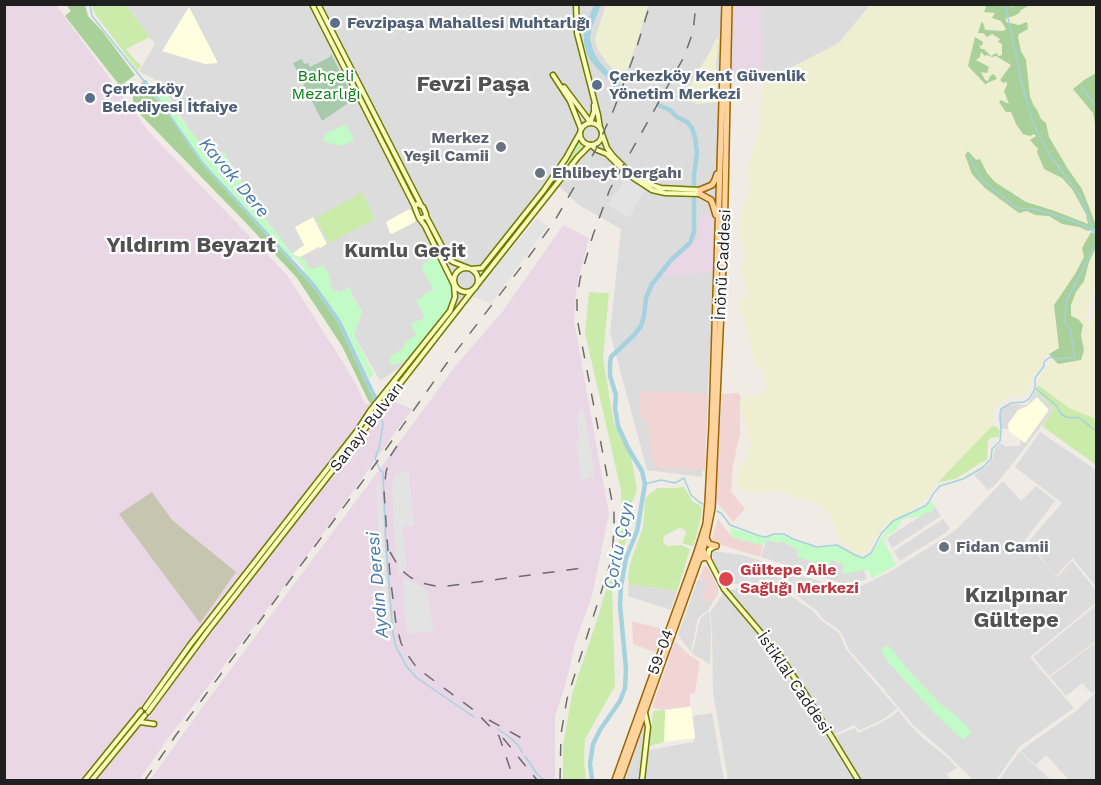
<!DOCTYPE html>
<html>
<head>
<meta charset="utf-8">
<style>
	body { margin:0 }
	#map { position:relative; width:1101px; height:785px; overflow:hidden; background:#f0ece5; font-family:"Work Sans",sans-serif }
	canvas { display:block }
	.frame { position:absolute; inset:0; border:6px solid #1f1f1f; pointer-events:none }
</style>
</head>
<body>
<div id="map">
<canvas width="1101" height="785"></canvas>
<div class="frame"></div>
</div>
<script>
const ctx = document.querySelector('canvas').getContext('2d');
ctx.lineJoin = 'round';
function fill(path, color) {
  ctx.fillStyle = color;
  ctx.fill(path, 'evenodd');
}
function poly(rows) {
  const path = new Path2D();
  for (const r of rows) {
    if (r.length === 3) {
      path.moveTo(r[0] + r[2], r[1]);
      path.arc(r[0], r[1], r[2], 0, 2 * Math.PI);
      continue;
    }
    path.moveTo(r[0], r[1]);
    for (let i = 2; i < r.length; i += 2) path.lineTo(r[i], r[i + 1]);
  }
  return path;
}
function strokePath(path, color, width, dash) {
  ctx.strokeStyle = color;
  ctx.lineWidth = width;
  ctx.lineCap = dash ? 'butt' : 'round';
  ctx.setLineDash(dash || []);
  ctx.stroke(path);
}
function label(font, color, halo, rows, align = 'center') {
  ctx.font = font + ' "Work Sans",sans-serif';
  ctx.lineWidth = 4.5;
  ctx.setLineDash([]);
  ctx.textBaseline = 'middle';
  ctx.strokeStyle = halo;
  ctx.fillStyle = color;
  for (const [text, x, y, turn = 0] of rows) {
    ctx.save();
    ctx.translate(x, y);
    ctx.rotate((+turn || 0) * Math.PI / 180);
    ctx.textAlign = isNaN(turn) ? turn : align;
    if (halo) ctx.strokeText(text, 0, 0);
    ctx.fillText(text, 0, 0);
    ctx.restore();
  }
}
fill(poly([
	[126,5,870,5,839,43,763,82,734,80,727,99,702,477,647,470,610,333,621,229,579,205,559,186,428,348,380,381,354,335,362,311,354,299,349,287,339,293,333,289,292,254,251,200,224,152,210,156,190,131,159,82,139,71,155,44],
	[1035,390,1054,409,1014,462,994,486,988,490,974,475,988,465,992,460,995,449,1000,443,1005,446,1018,446,1020,445,1021,439,1010,429,1003,429,1000,425,998,419,1004,406,1015,404,1027,405,1032,398],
	[1040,432,1096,470,1096,587,1073,558,1056,576,1057,577,1072,561,1096,590,1096,603,1030,657,1074,708,1020,746,996,780,973,780,949,756,913,725,883,688,849,650,842,634,838,629,824,620,817,611,791,591,746,583,726,585,714,563,712,552,715,551,742,555,778,566,834,587,861,586,888,573,944,538,958,528,1003,481,1021,501,1036,486,1055,501,1025,540,1053,573,1029,541,1062,503,1015,467],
	[935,507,941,516,892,548,887,538],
	[943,519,950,528,945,533,900,561,894,551],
	[766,540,779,543,782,541,798,550,797,557,832,560,843,564,843,573,863,568,867,579,857,582,841,583,761,557],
	[698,579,708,583,702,598,713,602,708,610,698,618,691,652,678,635],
	[629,584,677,591,671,609,668,609,628,596],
	[741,588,788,594,813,611,821,620,839,633,846,649,897,709,882,720,860,730,854,725,833,735,779,649,729,591,731,590],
	[723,593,751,626,777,659,855,780,728,780,713,693,712,631,710,613],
	[1096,605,1096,641,1049,676,1033,657],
	[709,611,711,631,710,666,707,662,692,654,700,619],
	[1096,642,1096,689,1092,694,1082,683,1066,696,1050,677],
	[1096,692,1096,780,1069,780,1046,755,1036,765,1020,751,1076,711],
	[899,711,909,724,925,740,947,757,957,768,947,774,950,780,862,780,834,736,855,728,858,733,881,723],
	[712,713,724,780,644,780,648,750,693,742,695,738,693,716],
	[645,723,647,727,640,780,623,780],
	[1019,752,1020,752,1051,780,1003,780,1000,779]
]), '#dddcdc');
fill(poly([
	[639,391,708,393,705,470,657,468,651,455,648,425,640,415],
	[738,393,741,397,740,406,740,434,733,465,731,491,745,509,733,522,715,500,722,394],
	[718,519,732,537,763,546,760,557,711,542],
	[704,566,706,566,709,569,718,587,718,594,713,602,702,598,708,583,699,579],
	[632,621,666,630,657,653,633,644],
	[675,641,689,655,700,662,695,692,690,694,690,706,663,710,652,708]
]), '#f1d5d4');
fill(poly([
	[5,5,56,5,149,132,287,275,342,361,357,386,365,404,374,404,382,391,397,403,412,409,285,586,166,741,139,780,5,780],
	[734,5,761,5,763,43,762,71,732,70],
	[706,214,713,218,713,272,661,277,681,249,693,242,697,236,698,223,701,217],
	[563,225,589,238,577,285,574,321,609,514,592,596,576,640,565,686,555,716,555,780,150,780,204,705,379,470,456,365,503,311]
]), '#e9d7e6');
fill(poly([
	[189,7,218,63,205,64,162,51],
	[409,209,411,210,416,218,415,222,392,234,390,233,386,222],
	[313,217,327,244,320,248,319,247,300,257,292,254,304,245,295,227],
	[1037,397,1049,410,1025,443,1009,431,1008,424,1018,410,1027,406],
	[691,707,695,738,664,742,665,710]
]), '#ffffdf');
fill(poly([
	[152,492,172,520,236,572,200,623,119,514]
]), '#c5c5b0');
fill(poly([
	[606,5,648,5,639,36,624,79,607,63,597,48,595,38],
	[870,5,984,5,991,12,995,14,1006,29,1003,31,985,30,982,22,979,33,992,34,1001,40,1002,43,1002,55,991,56,984,49,981,50,979,45,978,38,969,66,987,83,997,78,985,80,975,60,981,51,992,57,996,56,1011,65,1007,85,1011,112,1016,124,1030,136,1034,133,1036,136,1030,139,1039,149,1044,169,1062,178,1072,189,1086,214,1088,224,1055,211,1026,202,995,182,987,173,980,159,972,174,1035,215,1049,216,1062,224,1079,227,1088,231,1096,229,1096,225,1092,212,1082,189,1068,169,1049,137,1030,97,1026,60,1021,51,1018,37,1027,22,1019,25,1006,23,1006,18,1030,5,1096,5,1096,73,1084,80,1073,89,1093,113,1096,129,1096,234,1091,232,1082,248,1084,257,1075,274,1054,305,1059,348,1044,358,1040,367,1029,382,1025,396,1008,396,994,409,992,426,937,483,923,503,885,524,867,551,864,554,857,554,841,543,831,515,816,502,796,498,782,491,752,492,739,490,738,480,740,466,747,457,751,444,740,406,741,398,762,394,767,389,763,371,756,367,749,334,739,308,738,300,747,295,741,272,744,255,743,244,739,234,742,209,751,186,747,175,753,149,758,139,759,131,759,118,763,82,839,43],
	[717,38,719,41,716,63,719,102,698,104,692,102,688,99,686,95,686,91,711,50,715,40],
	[1096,245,1096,292,1094,290,1089,300,1089,310,1084,317,1089,323,1096,309,1096,419,1069,408,1038,385,1040,376,1044,372,1052,358,1058,364,1084,350,1081,335,1083,325,1071,316,1071,305,1076,292,1084,281,1089,262]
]), '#edefd0');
fill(poly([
	[92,5,126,5,151,39,148,38,126,49,137,62,141,65,138,71,95,14],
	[578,137,580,143,585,146,572,160,480,277,477,272,487,266,527,215,563,166,573,150],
	[362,192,375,219,329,243,316,218],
	[589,292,609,293,603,358,614,424,631,456,637,489,631,506,632,520,612,588,615,686,585,739,584,759,586,780,563,780,563,745,572,694,597,620,618,550,622,518,621,490,585,333],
	[1038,385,1069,408,1096,419,1096,465,1042,426,1054,409,1035,390],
	[992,426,997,427,1000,431,999,437,991,438,988,440,987,460,982,462,957,478,937,483],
	[684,487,693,502,701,506,702,513,694,545,691,546,682,543,686,533,684,529,679,528,664,536,663,541,667,546,681,545,690,549,677,591,629,584,628,578,630,564,643,527,645,501,647,496,658,488,676,488],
	[665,710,664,742,650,746,653,711]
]), '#cbebaa');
fill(poly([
	[70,4,85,5,88,16,103,32,135,75,120,86,65,16,71,11,67,6],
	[984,5,1010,5,1011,7,1015,5,1030,5,1021,10,1019,13,1014,16,1006,18,1006,22,1019,25,1027,22,1028,29,1019,34,1018,37,1021,51,1026,60,1030,97,1034,106,1037,110,1041,119,1046,123,1049,137,1068,169,1082,189,1096,225,1096,229,1088,231,1079,227,1062,224,1049,216,1035,215,1027,211,1019,213,985,188,972,174,965,155,968,151,976,160,980,159,987,173,995,182,1026,202,1055,211,1088,224,1086,214,1072,189,1062,178,1044,169,1037,152,1038,149,1030,140,1036,136,1034,134,1030,136,1023,134,1016,124,1011,112,1006,112,999,102,1001,100,1009,104,1004,91,1007,85,1007,82,1003,83,1000,80,1011,65,996,56,992,57,987,55,985,56,981,52,980,57,976,60,989,67,987,73,981,72,985,80,988,81,990,76,994,74,997,79,987,83,986,85,968,66,975,37,983,42,982,46,979,45,981,49,984,49,991,56,996,53,999,56,1002,55,1002,44,998,42,1000,39,992,34,987,37,983,33,978,33,981,23,983,22,985,30,1003,31,1006,29,1001,21,992,18,995,13,984,12,986,7],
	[1096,73,1096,129,1093,113,1073,89,1084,80],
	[143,81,169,116,202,164,314,288,338,323,375,403,371,404,368,400,342,346,297,278,246,223,135,109,133,103,133,96],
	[1091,232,1096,234,1096,247,1089,262,1084,281,1076,292,1071,305,1071,316,1078,319,1083,325,1081,335,1084,350,1081,360,1058,364,1049,354,1059,348,1054,305,1075,274,1084,257,1082,248]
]), '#aad099');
fill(poly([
	[331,54,354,99,322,121,293,63,302,59,304,64,308,63,310,67,330,57]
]), '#a6caab');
fill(poly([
	[159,82,178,115,210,156,212,155,214,157,224,152,251,200,292,254,305,260,308,266,312,269,323,266,330,275,330,284,331,288,339,293,349,287,354,300,362,311,354,335,374,375,369,378,341,321,316,285,305,274,303,267,296,259,290,257,204,163,152,89],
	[346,124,354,140,341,146,323,141,325,134],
	[437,256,445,268,452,284,451,304,449,309,405,361,391,365,390,363,391,355,403,349,405,342,416,335,411,324,425,318,416,300,424,297,423,294,433,290,421,266,428,261,429,259],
	[931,501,935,507,932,509,933,511,928,513,927,512,921,516,903,519,895,531,889,534,883,541,891,554,896,565,872,578,868,570,865,572,863,569,862,571,843,574,843,564,832,560,828,567,797,557,798,550,782,541,780,543,766,540,763,546,732,537,730,528,764,537,781,535,817,548,838,546,860,558,866,557,871,554,890,525,902,516,925,507],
	[888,645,912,674,941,704,954,714,972,732,963,740,935,714,889,663,880,650]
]), '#c2fbc6');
fill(poly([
	[628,175,646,188,629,218,607,205],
	[537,218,548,226,491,304,472,296],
	[583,407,591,448,594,478,581,480,576,441,579,440,577,413],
	[409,471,414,526,403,527,406,567,399,575,397,568,399,560,396,560,392,487,395,473,398,474,400,473],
	[381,483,388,595,392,627,386,627,380,558,376,484],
	[403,577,425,588,428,593,433,631,410,634,407,629,405,624]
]), '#e3e3e3');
fill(poly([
	[594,5,601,5,592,27,590,38,593,50,598,60,624,89,620,95,609,80,595,66,587,55,584,43,584,29],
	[144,80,146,80,204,163,316,285,341,321,377,397,374,401,338,323,314,288,202,164,150,89,144,83]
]), '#a5d2df');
strokePath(poly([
	[90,4,92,16,144,81],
	[1005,4,1022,84,1032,121,1049,154,1081,197,1096,237],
	[1082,88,1096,106],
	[970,158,981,179,1017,208,1034,209,1052,214,1083,225,1095,232],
	[1035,388,1056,405,1061,414,1066,417,1074,418,1078,417,1096,431],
	[381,417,383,424,379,448,375,458,380,470,383,472,386,548,393,634,396,647,407,667,417,678,474,717],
	[645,484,661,480,675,483,684,478,691,495,699,502,703,504],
	[717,511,722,514,730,525,760,536,766,537,774,534,784,534,793,539,817,547,837,545,855,555,863,558,871,553,881,534,893,521,925,506,929,502,933,494,940,486,963,479,982,468,991,459,992,449,1000,441,1001,430,1000,414,1001,409,1011,403,1024,402,1030,398,1035,388,1035,378,1044,366,1044,362,1050,357,1060,359,1075,357,1070,329,1065,323,1066,302,1096,243],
	[498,729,507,735,518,745,522,752],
	[525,756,537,774,544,780]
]), '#a5d2df', 1.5);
strokePath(poly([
	[592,780,590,764,593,744,600,730,620,701,625,688,626,669,620,605,621,586,626,558,637,531,645,484,642,471,628,448,618,426,615,408,616,395,610,376,610,363,611,357,634,335,641,326,644,316,646,298,652,284,671,260,690,243,694,232,694,175,697,153,695,137,692,128,687,122,677,117,670,110,658,105]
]), '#a5d2df', 4.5);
const secondary = poly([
	[312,4,415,207],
	[318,4,421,205],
	[576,4,577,33,598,115,600,128],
	[553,75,570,101,581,129],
	[564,87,588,119,589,123],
	[591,134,11],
	[590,123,594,112,594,105],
	[602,134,607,148,613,156,628,171,639,178,652,185,661,188,700,190],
	[591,145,597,150,607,154,626,173,652,190,665,193,700,194],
	[418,204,423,207,426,214,425,217,422,218,419,218,415,208,415,205,418,204],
	[426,216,448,258,453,262,471,269,482,268,544,190,566,158,580,133],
	[466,280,12],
	[715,546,709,550,708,558,724,589,778,653,806,695,858,780],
	[145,708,190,645,357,431,370,411,450,311,455,297,454,285,425,226,419,218],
	[148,712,210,628,469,295,578,157,590,145],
	[140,722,154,724],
	[85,780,141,711],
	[92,780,145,715],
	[642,780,648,727,645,713]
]);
const primary = poly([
	[700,190,712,185,715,180,717,174],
	[700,194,711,200,713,205,716,215],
	[706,538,709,544,716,546],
	[699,560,703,557,708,558,702,549],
	[615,780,697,552,706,524,708,502,712,426,725,4],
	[620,780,705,543,712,508,724,244,729,4]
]);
strokePath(secondary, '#6e7a02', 7);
strokePath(primary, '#9a6600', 8);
strokePath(secondary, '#f8fbb9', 4);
strokePath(primary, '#fed39d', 5);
strokePath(poly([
	[397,446,391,455,386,472,384,491,387,538,390,575,396,624,401,643,407,654,417,668,475,711,499,736,514,780],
	[390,552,400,569,410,577,421,583,440,587,590,567],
	[489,720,525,740],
	[503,738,537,780],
	[145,780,176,735,379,459,447,363,525,262,554,222,595,151,614,109,635,53,650,4],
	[560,780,561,734,567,699,612,558,614,528,614,512,577,318,577,298,580,279,593,235,610,189,684,57,693,32,696,4]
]), '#6d6d6d', 1.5, [12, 12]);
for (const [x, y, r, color] of [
	[335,23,6,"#5c6f8a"],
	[597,85,6,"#5c6f8a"],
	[90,98,6,"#5c6f8a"],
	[501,147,6,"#6b7280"],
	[540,173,6,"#6b7280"],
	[944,547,6,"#6b7280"],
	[726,579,8,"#e0444e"]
]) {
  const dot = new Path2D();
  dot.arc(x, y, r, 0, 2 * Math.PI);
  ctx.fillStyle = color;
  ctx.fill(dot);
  strokePath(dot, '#fff', 2);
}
label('bold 16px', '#4e5e75', '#fff', [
	["Fevzipaşa Mahallesi Muhtarlığı",347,23],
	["Çerkezköy Kent Güvenlik",609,76],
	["Yönetim Merkezi",609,94],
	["Çerkezköy",102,89],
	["Belediyesi İtfaiye",102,107]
], 'left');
label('16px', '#098112', '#fff', [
	["Bahçeli",326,76],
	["Mezarlığı",326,94]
]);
label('bold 16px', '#5b616d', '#fff', [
	["Merkez",489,138,"right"],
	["Yeşil Camii",489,156,"right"],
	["Ehlibeyt Dergahı",552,173],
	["Fidan Camii",956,547]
], 'left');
label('16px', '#1f1f1f', '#fff', [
	["İnönü Caddesi",723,265,-87],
	["Sanayi Bulvarı",367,427,-52],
	["59-04",661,652,-70],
	["İstiklal Caddesi",794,683,56]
]);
label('bold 16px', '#be3a42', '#fff', [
	["Gültepe Aile",740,570],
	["Sağlığı Merkezi",740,588]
], 'left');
label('italic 18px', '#4679aa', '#fff', [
	["Kavak Dere",234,178,50],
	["Çorlu Çayı",619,546,-78],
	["Aydın Deresi",378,585,-95]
]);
label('bold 20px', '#525252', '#fff', [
	["Kumlu Geçit",405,251]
]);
label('bold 22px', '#525252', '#fff', [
	["Fevzi Paşa",473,85],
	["Yıldırım Beyazıt",191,246],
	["Kızılpınar",1016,596],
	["Gültepe",1016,621]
]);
</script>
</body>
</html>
